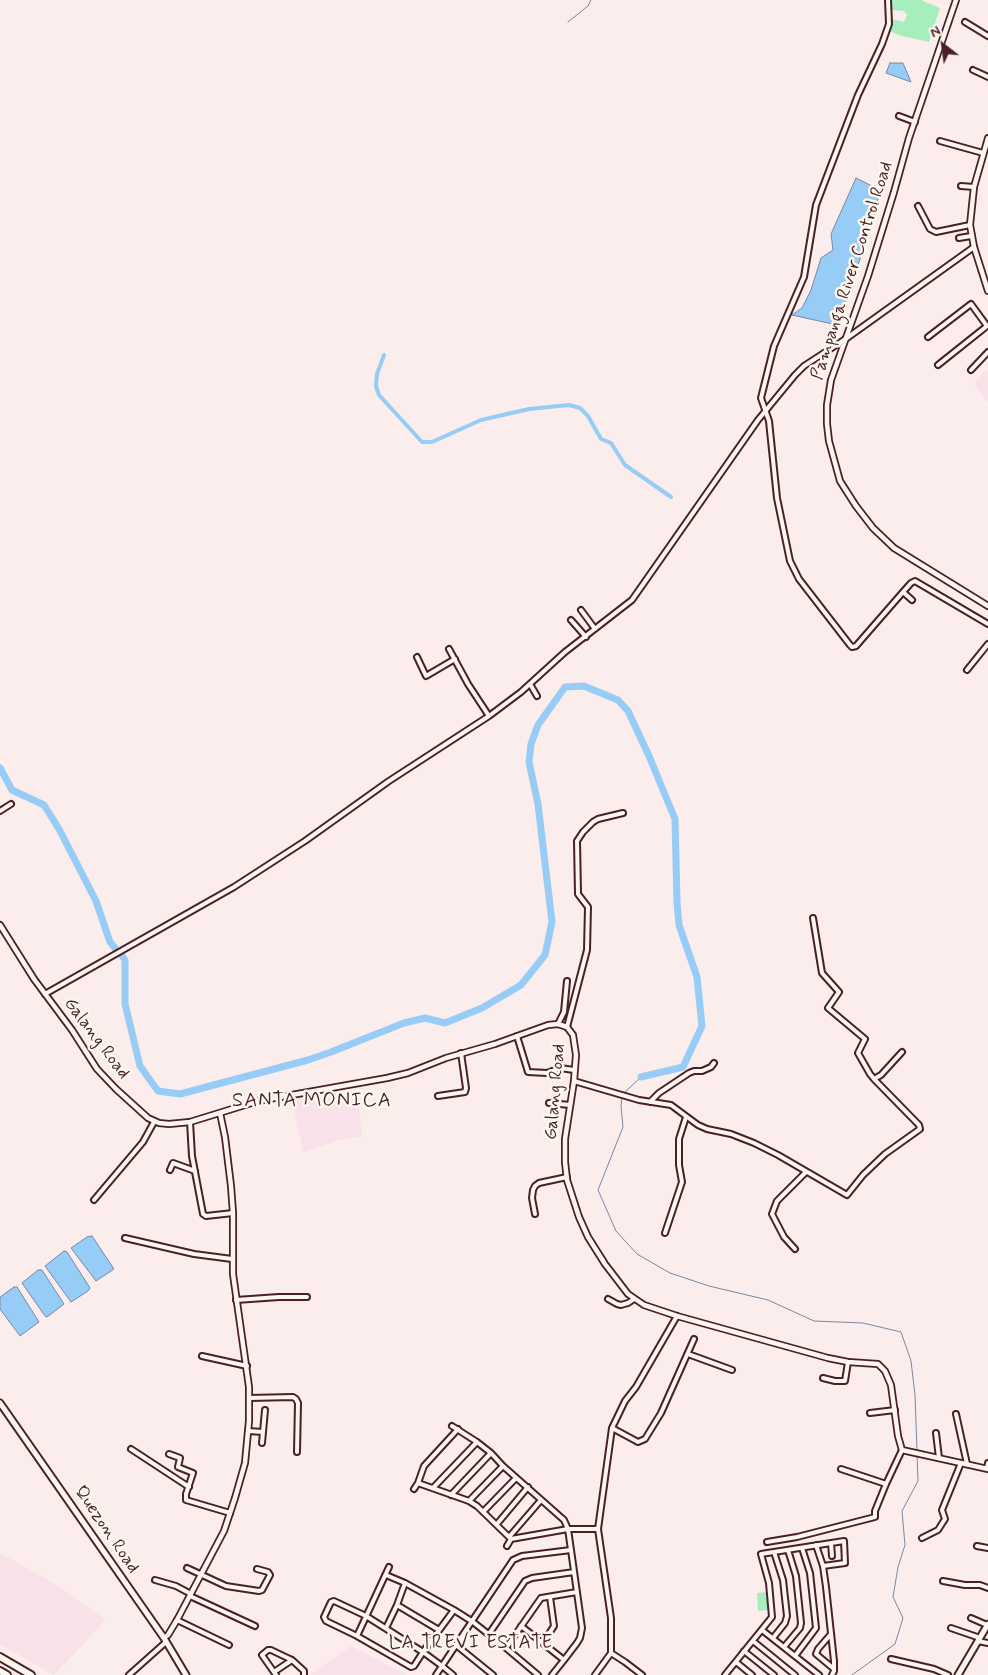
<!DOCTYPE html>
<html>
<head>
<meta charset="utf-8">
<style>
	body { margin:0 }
	#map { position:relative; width:988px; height:1675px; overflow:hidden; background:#faedeb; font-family:Mynerve,sans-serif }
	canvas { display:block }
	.north { position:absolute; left:918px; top:20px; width:50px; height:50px; -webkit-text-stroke:4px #fbf7ec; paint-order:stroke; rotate:330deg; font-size:14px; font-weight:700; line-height:20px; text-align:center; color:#4a1f2b }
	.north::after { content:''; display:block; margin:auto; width:18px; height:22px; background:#4a1f2b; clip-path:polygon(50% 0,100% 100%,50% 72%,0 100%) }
</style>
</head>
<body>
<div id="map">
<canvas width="988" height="1675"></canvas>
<div class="north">N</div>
</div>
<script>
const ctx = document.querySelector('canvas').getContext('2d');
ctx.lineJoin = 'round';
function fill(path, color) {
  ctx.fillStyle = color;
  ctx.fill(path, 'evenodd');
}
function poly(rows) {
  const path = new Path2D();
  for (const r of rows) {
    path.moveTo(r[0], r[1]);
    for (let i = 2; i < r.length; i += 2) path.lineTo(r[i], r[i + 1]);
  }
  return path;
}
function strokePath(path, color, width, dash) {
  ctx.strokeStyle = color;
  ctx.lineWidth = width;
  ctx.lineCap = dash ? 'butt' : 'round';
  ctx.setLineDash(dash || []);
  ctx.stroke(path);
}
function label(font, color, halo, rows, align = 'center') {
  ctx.font = font + ' Mynerve,sans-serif';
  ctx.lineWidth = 5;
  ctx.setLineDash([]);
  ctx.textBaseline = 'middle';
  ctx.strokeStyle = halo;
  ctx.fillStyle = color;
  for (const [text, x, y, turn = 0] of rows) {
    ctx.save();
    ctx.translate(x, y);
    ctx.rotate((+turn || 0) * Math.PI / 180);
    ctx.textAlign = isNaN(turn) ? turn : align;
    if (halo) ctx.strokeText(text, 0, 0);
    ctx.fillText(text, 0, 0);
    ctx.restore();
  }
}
fill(poly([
	[988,369,988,403,974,383],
	[357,1092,362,1136,339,1140,303,1152,292,1099],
	[0,1553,57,1585,106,1620,54,1675,0,1644],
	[351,1646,407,1675,309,1675]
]), '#f9e1ea');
fill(poly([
	[892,0,921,0,940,8,929,42,902,36,889,31,892,19,904,22,907,15,904,11,892,10],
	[767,1592,769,1610,758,1611,757,1593]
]), '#a6eebc');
const water = poly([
	[890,63,903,63,911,82,886,73,890,63],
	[856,178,880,190,872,225,837,325,792,315,802,308,811,290,821,258,833,250,831,234,856,178],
	[92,1236,114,1269,96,1281,71,1248,87,1237,92,1236],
	[64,1251,67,1252,90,1288,88,1291,71,1302,45,1266,64,1251],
	[38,1270,42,1270,64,1304,47,1317,45,1316,22,1283,38,1270],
	[14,1287,17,1287,39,1322,20,1336,0,1309,0,1297,14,1287]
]);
fill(water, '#96ccf5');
strokePath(water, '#7887a4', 1);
strokePath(poly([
	[568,22,588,6,591,0],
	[624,1093,641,1077],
	[622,1097,621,1106,623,1127,598,1190,616,1231,637,1254,670,1273,709,1286,768,1300,814,1321,863,1323,901,1332,911,1361,915,1395,917,1450],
	[852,1675,895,1644,903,1618,893,1597,898,1567,905,1545,902,1511,918,1481,917,1454]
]), '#7887a4', 1);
strokePath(poly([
	[384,355,377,374,376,386,379,395,422,442,432,442,481,420,529,409,569,405,580,408,588,416,601,439,611,443,625,465,671,497]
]), '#96ccf5', 4);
strokePath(poly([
	[0,768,12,790,44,805,59,829,96,901,110,942,115,948],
	[120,953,125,960,125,1004,140,1066,158,1091,180,1094,308,1060,331,1052,404,1023,425,1018,445,1023,482,1008,521,985,545,955,552,922,538,804,529,762,531,744,538,725,565,687,584,686,618,700,628,711,649,756,675,819,677,902,679,925,697,977,702,1026,683,1067,641,1077]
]), '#96ccf5', 7);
const minor = poly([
	[888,0,889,24,882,44,858,95,816,205,804,277,774,346,761,398,769,421,777,498,790,561,799,579,850,645,852,647,856,646,903,592,911,583,915,581,988,624],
	[965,22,988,36],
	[973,70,988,77],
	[899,116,915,122],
	[940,141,983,153],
	[961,186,974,187],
	[918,206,930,229,936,232,970,225],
	[959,238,971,236],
	[928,337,971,304,987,326],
	[938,365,987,326],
	[971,370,988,352],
	[903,592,912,600],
	[581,610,595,629],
	[571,620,586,637],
	[449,649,468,684,489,716],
	[417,657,426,676,455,659],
	[967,670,988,644],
	[530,684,537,696],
	[0,811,11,804],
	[813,918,822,973,839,992,828,1008,865,1039,858,1053,870,1074,874,1079],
	[45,994,234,887,305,841,389,781,489,716,521,692,565,652,632,600,758,420,795,375,804,366,847,338,974,247],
	[558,1024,564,1012,567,981],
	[567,1027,587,950,588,907,578,894,577,841,583,832,593,822,598,819,623,813],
	[517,1036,528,1072,547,1073,560,1068,574,1070],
	[574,1081,639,1100,671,1105,698,1125,707,1129,731,1134,754,1143,778,1155,847,1195,863,1175,885,1154,920,1129,919,1125,874,1079,881,1075,902,1052],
	[438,1096,465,1092,466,1088,461,1053],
	[650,1102,659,1093,689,1073,694,1071,702,1071,711,1067,714,1063],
	[549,1103,570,1105],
	[190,1122,192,1156,203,1214,206,1216,233,1213],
	[170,1170,173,1163,195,1171],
	[94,1200,143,1142,154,1122],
	[535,1214,532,1198,533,1190,535,1186,539,1183,567,1177],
	[665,1233,682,1182,679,1165,679,1139,686,1117],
	[125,1238,194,1254,232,1259],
	[795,1249,784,1237,772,1214,777,1201,806,1172],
	[608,1299,617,1304,621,1305,628,1303,634,1299],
	[236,1300,279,1297,307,1297],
	[688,1354,732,1370],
	[202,1356,247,1366],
	[823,1378,835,1381,845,1381,848,1362],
	[249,1398,293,1397,296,1399,298,1403,297,1452],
	[870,1413,895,1410],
	[956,1414,967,1464],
	[452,1426,477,1442,491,1453,503,1466,564,1520,568,1529,571,1550],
	[612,1428,638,1442,645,1439,661,1413,694,1339],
	[248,1431,263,1432],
	[936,1433,939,1458],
	[262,1443,265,1410],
	[131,1449,189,1487],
	[169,1454,180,1458,178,1467,193,1473,186,1494,186,1500,230,1513],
	[987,1468,988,1463],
	[841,1469,886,1484],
	[418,1483,469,1501,477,1506,511,1539,568,1529,598,1529],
	[433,1488,477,1442],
	[414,1489,418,1483,424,1466,458,1429],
	[451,1495,491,1453],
	[469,1501,503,1466],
	[483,1512,516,1478],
	[497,1524,528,1487],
	[509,1537,541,1500],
	[922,1538,938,1530,943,1522,945,1519,942,1510,961,1463],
	[767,1542,797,1537,875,1517,875,1511,886,1484,902,1450],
	[831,1543,832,1556],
	[816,1545,823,1566,826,1587,834,1661,834,1671,832,1675],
	[507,1546,511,1539],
	[977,1546,988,1548],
	[187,1568,226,1586,259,1591,262,1590,270,1575,268,1572,257,1569],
	[386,1575,405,1583,454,1610,473,1622,506,1648,541,1598,577,1592],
	[155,1580,176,1586,191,1594],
	[943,1581,965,1585,980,1585,988,1588],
	[190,1596,255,1626],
	[397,1605,439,1630],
	[971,1618,987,1625],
	[177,1620,229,1645],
	[386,1628,397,1605,405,1583],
	[951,1628,980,1638],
	[762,1630,819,1675],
	[489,1634,525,1581,532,1578,574,1572],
	[831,1634,818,1649,816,1654,834,1669],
	[357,1636,389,1567],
	[773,1638,785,1623,787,1616,783,1580,774,1552],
	[753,1641,795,1675],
	[978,1641,988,1643],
	[543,1643,554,1626,550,1597],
	[456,1645,513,1560,522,1556,571,1550,582,1628,580,1638,577,1643,564,1660,521,1626],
	[784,1647,800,1628,801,1623,796,1576,788,1550],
	[506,1648,538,1675],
	[744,1651,774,1675],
	[611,1653,625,1662,642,1675],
	[795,1656,816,1628,810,1573,802,1548],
	[891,1659,934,1669,948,1675],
	[736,1662,752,1675],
	[274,1672,292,1660],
	[129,1675,166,1642],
	[276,1675,262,1655,268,1650,271,1650,292,1660,304,1671,304,1675],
	[436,1675,442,1666,423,1652,366,1616,334,1601,331,1602,324,1617,326,1621,357,1636,411,1667,414,1666,423,1652,454,1610],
	[453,1675,442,1666,456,1645,493,1675],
	[552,1675,564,1660],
	[595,1675,611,1653,611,1618,598,1529,612,1428,625,1401,636,1387,677,1316],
	[725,1675,772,1617,769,1583,761,1554,844,1541,845,1563,823,1566]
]);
const tertiary = poly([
	[956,0,909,138,894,192,868,276,831,380,827,405,827,424,829,441,840,481,856,506,873,528,894,548,988,606],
	[988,138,974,187,970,225,974,247,988,291],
	[0,925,34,979,72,1030,97,1069,116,1089,148,1118,159,1123,169,1124,190,1122,258,1101,387,1078,408,1073,446,1058,495,1044,548,1025,558,1024,567,1027,573,1035,576,1055,574,1081,565,1139,565,1162,567,1180,579,1217,588,1237,605,1264,628,1294,644,1305,677,1316,828,1358,848,1362,878,1364,885,1371,891,1385,898,1436,902,1450,988,1469],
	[164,1638,168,1635,177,1620,224,1531,235,1498,245,1463,249,1421,249,1387,233,1274,233,1213,231,1186,225,1137,220,1113]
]);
const secondary = poly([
	[0,1403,164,1638,186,1675],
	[958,1675,988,1624]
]);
const motorway = poly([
	[0,1657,31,1675],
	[0,1671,7,1675]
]);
strokePath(minor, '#4a1f2b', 8);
strokePath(tertiary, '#4a1f2b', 8);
strokePath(secondary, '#4a1f2b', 9);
strokePath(motorway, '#4a1f2b', 10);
strokePath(minor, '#fbf7ec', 4);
strokePath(tertiary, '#fbf7ec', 4.5);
strokePath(secondary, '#fbf7ec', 5);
strokePath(motorway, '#fbf7ec', 6);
label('18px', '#4a1f2b', '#fbf7ec', [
	["Pampanga River Control Road",853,271,-72],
	["Galang Road",96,1039,53],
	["Galang Road",556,1092,-85],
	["Quezon Road",106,1530,56]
]);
ctx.letterSpacing = '1px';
label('19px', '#4a1f2b', '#fbf7ec', [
	["LA TREVI ESTATE",471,1644]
]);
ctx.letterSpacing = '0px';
ctx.letterSpacing = '1px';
label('20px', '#4a1f2b', '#fbf7ec', [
	["SANTA MONICA",312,1102]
]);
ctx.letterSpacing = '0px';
</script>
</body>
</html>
